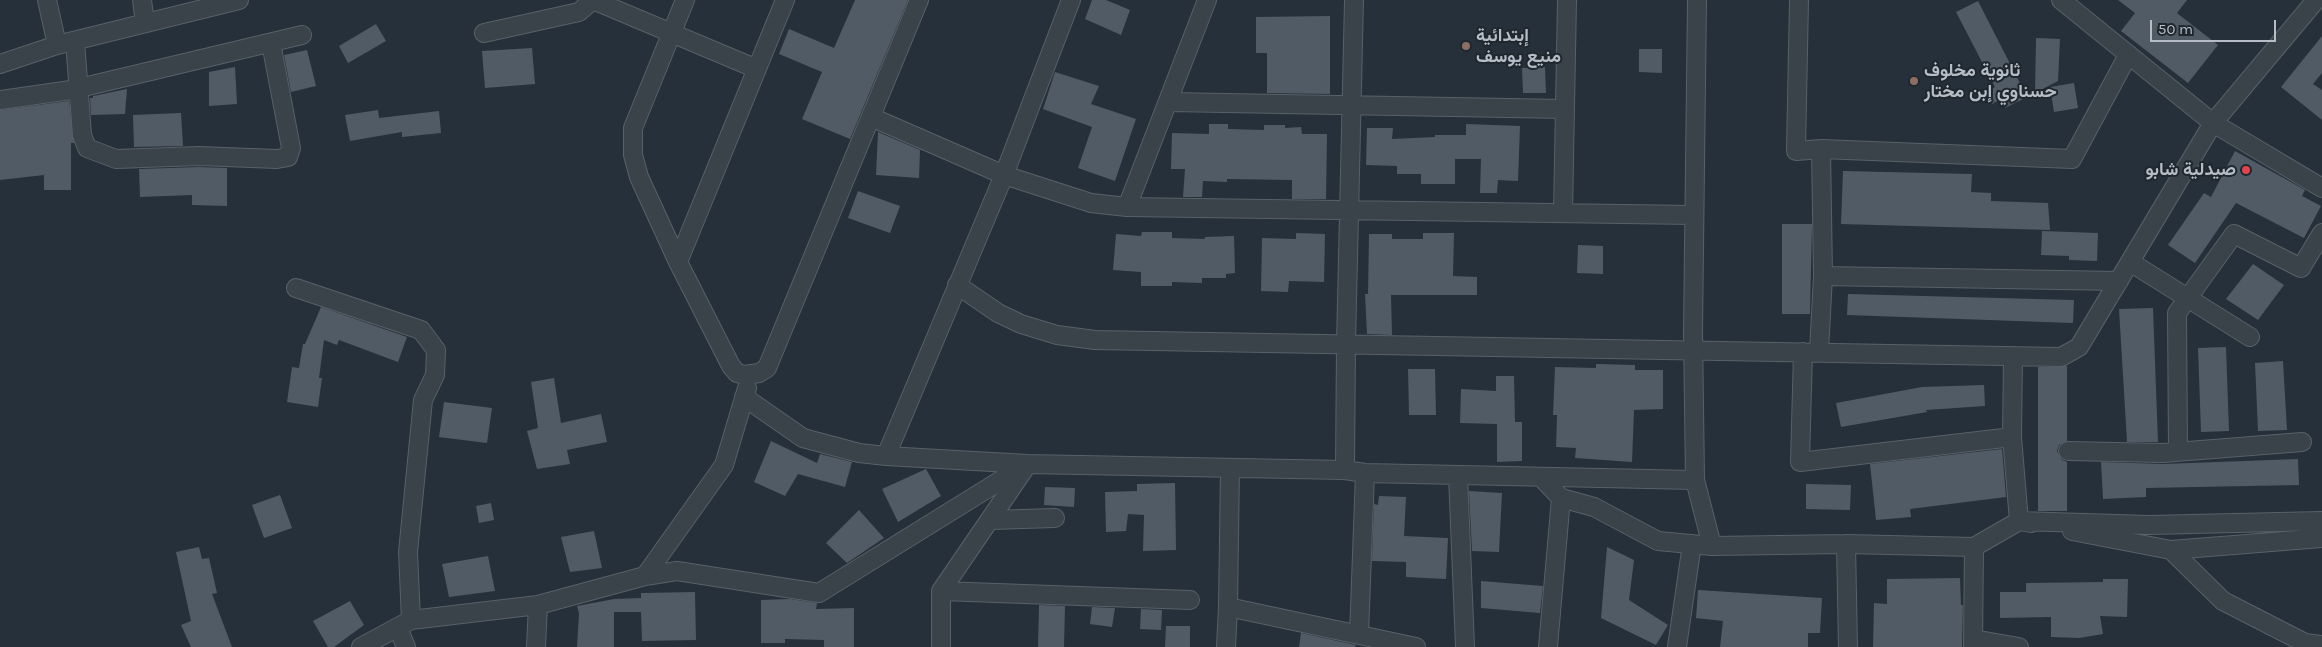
<!DOCTYPE html>
<html>
<head>
<meta charset="utf-8">
<style>
	body { margin:0 }
	#map { position:relative; width:2322px; height:647px; overflow:hidden; background:#26303a; font-family:Karla,sans-serif }
	canvas { display:block }
	.scale { position:absolute; left:2150px; top:20px; width:126px; height:22px; box-sizing:border-box; border:2px solid #b6bdc6; border-top:0; padding-left:6px; font-size:15px; line-height:18px; white-space:nowrap; color:#b6bdc6; -webkit-text-stroke:4px #1f272f; paint-order:stroke }
</style>
</head>
<body>
<div id="map">
<canvas width="2322" height="647"></canvas>
<div class="scale">50 m</div>
</div>
<script>
const ctx = document.querySelector('canvas').getContext('2d');
ctx.lineJoin = 'round';
function fill(path, color) {
  ctx.fillStyle = color;
  ctx.fill(path, 'evenodd');
}
function poly(rows) {
  const path = new Path2D();
  for (const r of rows) {
    path.moveTo(r[0], r[1]);
    for (let i = 2; i < r.length; i += 2) path.lineTo(r[i], r[i + 1]);
  }
  return path;
}
function strokePath(path, color, width, dash) {
  ctx.strokeStyle = color;
  ctx.lineWidth = width;
  ctx.lineCap = dash ? 'butt' : 'round';
  ctx.setLineDash(dash || []);
  ctx.stroke(path);
}
function label(font, color, halo, rows, align = 'center') {
  ctx.font = font + ' Karla,Vazirmatn,sans-serif';
  ctx.lineWidth = 4;
  ctx.setLineDash([]);
  ctx.textBaseline = 'middle';
  ctx.strokeStyle = halo;
  ctx.fillStyle = color;
  for (const [text, x, y, turn = 0] of rows) {
    ctx.save();
    ctx.translate(x, y);
    ctx.rotate((+turn || 0) * Math.PI / 180);
    ctx.textAlign = isNaN(turn) ? turn : align;
    if (halo) ctx.strokeText(text, 0, 0);
    ctx.fillText(text, 0, 0);
    ctx.restore();
  }
}
fill(poly([
	[855,0,908,0,850,139,802,119,822,72,779,54,789,29,834,48],
	[1092,0,1106,0,1130,10,1121,35,1085,19],
	[2118,0,2187,0,2177,13,2218,45,2188,83,2121,31,2135,13],
	[1978,1,2027,97,2005,108,2001,99,1992,104,1986,92,1995,87,1956,12],
	[1330,16,1330,94,1267,93,1267,53,1256,53,1256,17],
	[376,24,386,41,348,63,339,46],
	[2322,36,2322,73,2313,84,2322,90,2322,120,2281,87],
	[2036,38,2060,39,2058,81,2035,93],
	[532,48,535,84,485,88,482,51],
	[1639,49,1662,49,1662,73,1639,72],
	[307,50,316,86,291,92,284,55],
	[235,67,237,104,209,106,209,72],
	[1545,67,1546,93,1523,93,1522,68],
	[1055,72,1099,86,1091,104,1136,119,1115,181,1078,168,1092,127,1043,109],
	[2074,83,2078,108,2054,112,2050,87],
	[127,89,125,114,91,115,90,98,93,98,93,96],
	[69,101,74,143,71,143,71,190,44,190,44,175,0,180,0,110],
	[378,110,379,118,439,111,441,133,402,137,402,132,350,141,345,115],
	[181,113,183,146,134,147,133,115],
	[1209,124,1228,124,1228,129,1264,130,1264,125,1285,125,1285,128,1301,127,1302,134,1327,134,1326,199,1292,199,1292,180,1227,179,1227,182,1203,181,1202,197,1183,197,1185,169,1171,169,1172,133,1209,134],
	[1466,124,1520,126,1518,181,1498,180,1497,193,1480,193,1481,159,1455,159,1455,184,1421,184,1421,174,1397,174,1397,166,1366,165,1367,128,1393,128,1392,139,1435,137,1435,135,1466,135],
	[878,132,920,150,919,178,876,175],
	[2235,151,2305,190,2302,196,2321,206,2304,238,2236,203,2195,263,2168,245,2204,193,2211,197],
	[199,167,227,168,227,206,192,205,192,195,140,197,139,169],
	[1843,171,1972,174,1971,192,1991,193,1991,201,2048,203,2050,230,1841,224],
	[858,191,900,206,890,233,848,218],
	[1782,224,1812,224,1810,314,1782,314],
	[2042,231,2098,233,2097,261,2069,260,2069,256,2041,255],
	[1142,232,1172,232,1172,238,1205,239,1205,237,1234,236,1235,273,1226,274,1226,278,1202,278,1202,283,1172,282,1172,286,1141,286,1141,272,1113,270,1116,234,1141,236],
	[1296,233,1325,234,1324,282,1289,281,1288,292,1261,291,1262,238,1296,239],
	[1423,233,1454,233,1453,276,1477,277,1477,295,1391,295,1392,335,1367,334,1365,294,1368,294,1369,234,1392,234,1392,239,1423,239],
	[1578,245,1603,246,1603,274,1577,273],
	[2253,264,2284,285,2258,320,2226,299],
	[1848,294,2074,300,2073,323,1847,315],
	[321,307,407,337,398,362,339,340,337,345,324,340,319,378,322,378,318,407,287,402,292,367,299,368,303,344,305,344],
	[2153,308,2158,442,2127,442,2119,309],
	[2226,347,2229,431,2201,432,2198,348],
	[2283,361,2287,430,2258,431,2255,363],
	[1596,364,1635,365,1635,370,1663,370,1663,409,1634,410,1632,462,1575,458,1576,448,1556,447,1557,415,1553,415,1555,367,1596,368],
	[2067,366,2067,441,2059,445,2057,451,2062,460,2067,462,2067,511,2038,511,2038,367],
	[1408,369,1435,369,1436,415,1409,415],
	[1496,376,1514,376,1515,422,1522,422,1522,461,1497,462,1497,424,1460,423,1461,389,1496,391],
	[554,378,561,423,601,414,607,442,567,450,570,464,537,469,527,431,538,428,531,382],
	[1984,385,1985,406,1926,410,1927,412,1841,427,1836,403,1922,387],
	[444,402,492,408,487,443,439,437],
	[771,441,817,463,820,454,852,462,845,487,798,474,785,496,754,482],
	[2002,449,2006,497,1910,509,1911,517,1876,520,1870,464],
	[2298,459,2299,485,2146,488,2146,497,2103,499,2101,462,2163,464],
	[926,469,941,496,898,522,882,489],
	[1175,483,1176,550,1143,551,1144,515,1128,514,1126,531,1106,532,1105,492,1137,491,1137,484],
	[1806,484,1851,485,1850,510,1806,509],
	[1045,487,1075,488,1074,507,1044,505],
	[1469,491,1502,493,1499,552,1472,551],
	[280,495,292,528,264,538,252,505],
	[1379,496,1406,497,1404,536,1448,538,1446,579,1406,577,1406,562,1372,561,1374,504,1378,505],
	[491,503,494,520,479,523,476,506],
	[859,510,884,538,847,563,826,543],
	[594,531,602,568,570,572,561,537],
	[199,547,202,559,209,558,217,593,212,594,232,647,191,647,181,625,191,621,176,552],
	[1607,547,1634,560,1629,600,1668,625,1656,645,1601,618],
	[488,556,495,591,449,597,442,564],
	[1960,578,1961,605,1963,605,1962,647,1873,647,1874,603,1887,604,1887,579],
	[2103,579,2128,579,2127,617,2100,616,2103,634,2079,638,2051,637,2051,617,2000,618,2000,592,2026,592,2026,583,2103,582],
	[1481,581,1543,586,1540,613,1481,608],
	[1698,590,1822,598,1820,633,1808,633,1808,647,1720,647,1723,621,1696,618],
	[695,592,696,640,642,641,641,612,614,612,614,647,577,647,579,613,577,606,614,599,641,598,641,593],
	[761,600,790,599,817,603,816,609,854,608,854,647,824,647,824,640,785,639,785,643,761,643],
	[350,601,364,625,334,647,328,647,313,621],
	[1039,605,1065,606,1064,647,1038,647],
	[1092,607,1115,608,1112,627,1090,624],
	[1141,609,1162,610,1161,630,1140,629],
	[1166,626,1190,626,1190,647,1165,647],
	[1301,633,1356,645,1355,647,1299,647]
]), '#505b65');
const street = poly([
	[47,0,57,45],
	[142,0,145,23],
	[593,0,757,69],
	[685,0,633,128,633,155,639,177,678,262,731,366,737,373,745,375,759,373,767,368,919,0],
	[1697,0,1693,332,1695,480,1712,546,1846,544,1974,547,2019,521,2149,525,2322,521],
	[1799,0,1796,151,1821,149,2072,159,2128,55],
	[2061,0,2213,123,2322,188],
	[484,33,579,12,593,0],
	[75,41,82,135,87,148,116,159,199,156,277,159,288,157,291,148,271,43],
	[0,64,57,45,239,0],
	[0,100,71,90,302,35],
	[1169,102,1565,109],
	[871,117,1004,175,1091,203,1127,207,1694,215],
	[1127,207,1207,0],
	[1563,213,1567,0],
	[678,262,785,0],
	[2130,262,2250,337],
	[1823,276,2119,281],
	[957,285,998,313,1021,324,1057,335,1095,340,2061,357,2079,347,2213,123,2316,0],
	[296,288,421,330,436,350,435,375,423,400,408,552,411,620],
	[1819,351,1823,276,1821,149],
	[1803,352,1800,462,2012,437],
	[2013,356,2012,437,2019,521,2031,523],
	[744,397,803,438,859,453,886,456,1027,464,1345,470,1365,473,1695,480],
	[2068,451,2163,453,2302,442],
	[2178,451,2177,313,2234,234,2301,268,2322,233],
	[886,456,1004,175,1071,0],
	[1345,470,1346,344,1354,0],
	[1458,475,1465,647],
	[1542,478,1561,498,1594,507,1658,541,1712,546],
	[991,520,1055,518],
	[2072,531,2171,550,2322,538],
	[1846,544,1848,647],
	[2171,550,2223,601,2305,643,2322,645],
	[645,576,724,465,747,388],
	[941,591,1190,600],
	[1228,607,1416,647],
	[398,628,406,647],
	[1359,635,1365,473],
	[1973,639,2019,647],
	[361,647,411,620,538,605,645,576,677,571,819,593,1027,464],
	[536,647,538,605],
	[941,647,941,591,1025,468],
	[1226,647,1228,607,1230,468],
	[1548,647,1561,498],
	[1677,647,1692,544],
	[1973,647,1974,547]
]);
strokePath(street, '#586068', 20);
strokePath(street, '#3a424a', 18);
for (const [x, y, r, color] of [
	[1466,46,5,"#8d6e63"],
	[1914,81,5,"#8d6e63"],
	[2246,170,5,"#e0444e"]
]) {
  const dot = new Path2D();
  dot.arc(x, y, r, 0, 2 * Math.PI);
  ctx.fillStyle = color;
  ctx.fill(dot);
  strokePath(dot, '#1f272f', 2);
}
label('bold 18px', '#b6bdc6', '#1f272f', [
	["إبتدائية",1476,36],
	["منيع يوسف",1476,57],
	["ثانوية مخلوف",1924,71],
	["حسناوي إبن مختار",1924,92],
	["صيدلية شابو",2236,170,"right"]
], 'left');
</script>
</body>
</html>
